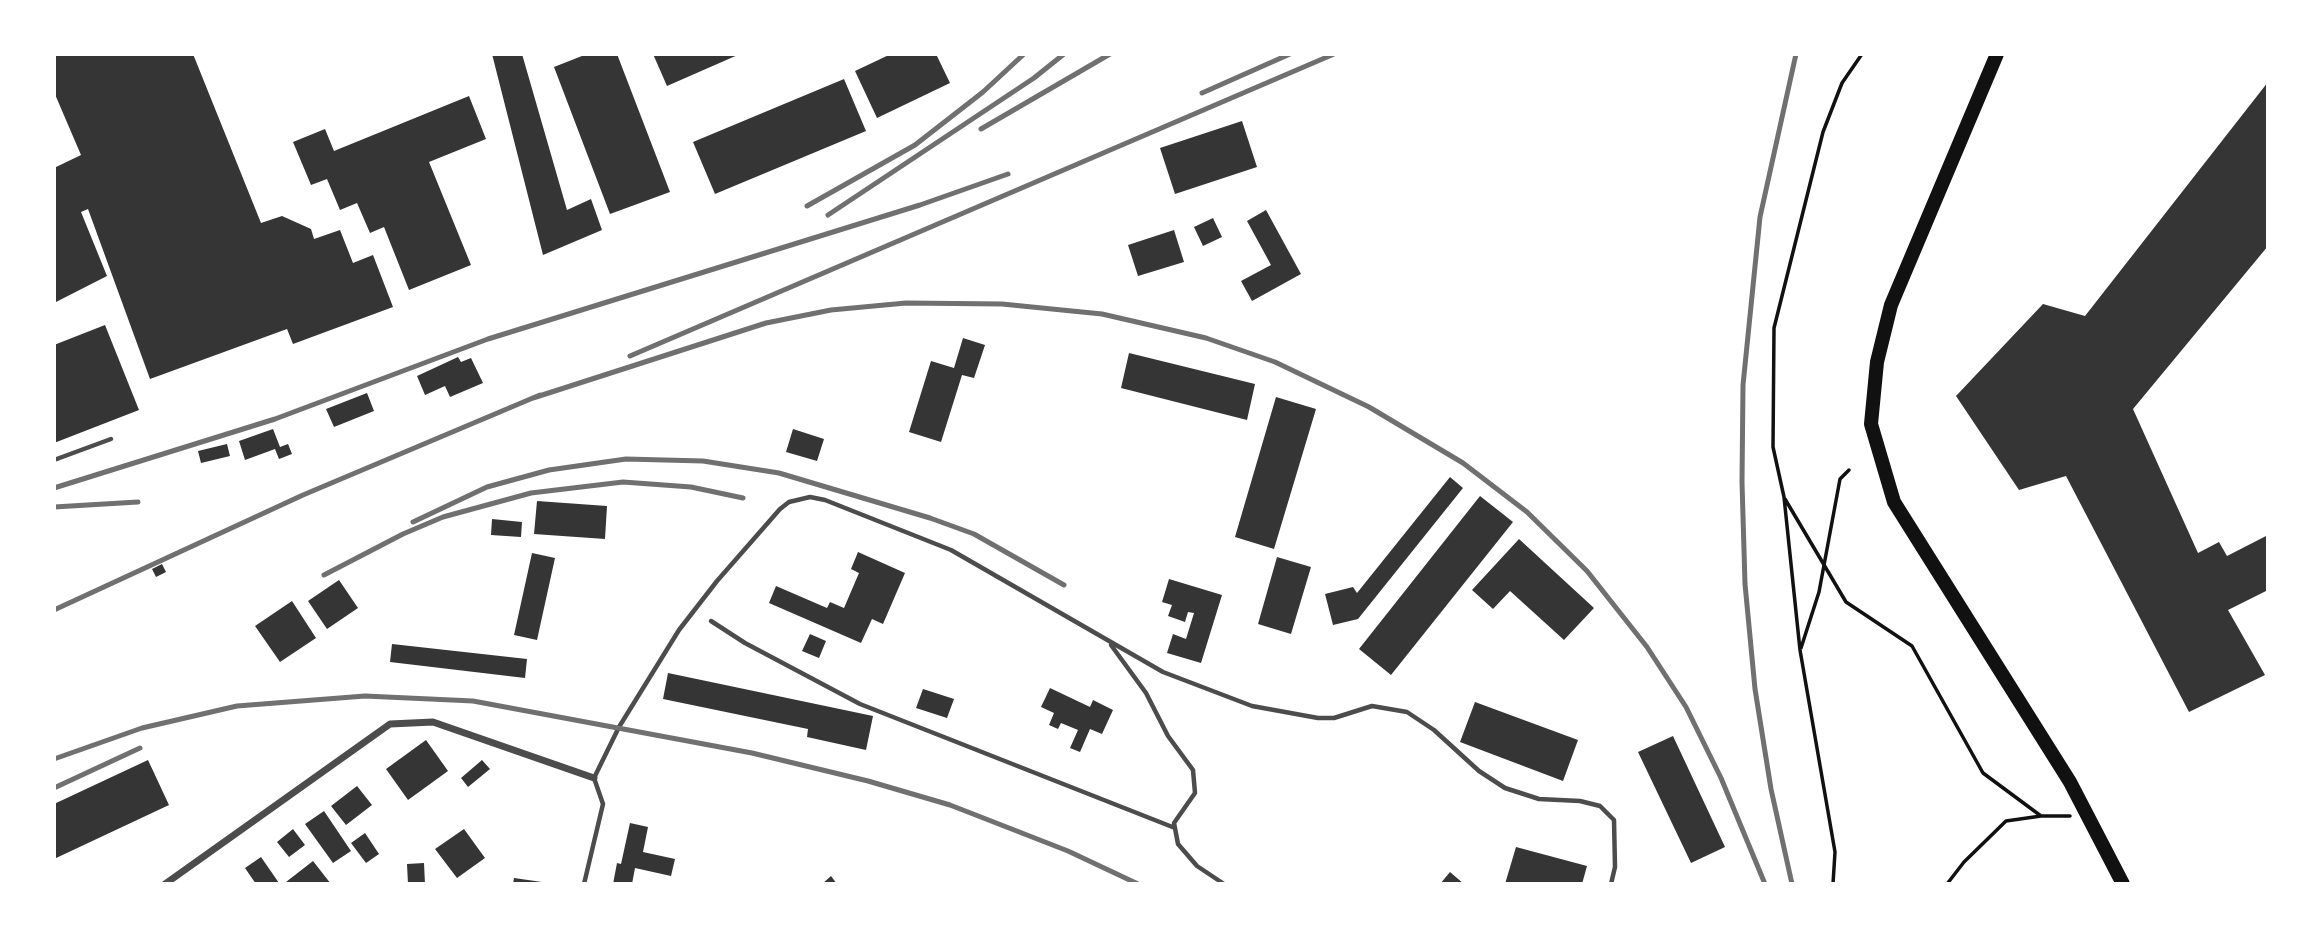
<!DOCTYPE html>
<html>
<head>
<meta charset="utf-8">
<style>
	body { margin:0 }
	#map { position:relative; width:2322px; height:938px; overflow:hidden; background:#fff; font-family:Barlow,sans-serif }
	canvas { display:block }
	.frame { position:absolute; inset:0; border:56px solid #fff; pointer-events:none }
</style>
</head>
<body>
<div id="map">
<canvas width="2322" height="938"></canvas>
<div class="frame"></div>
</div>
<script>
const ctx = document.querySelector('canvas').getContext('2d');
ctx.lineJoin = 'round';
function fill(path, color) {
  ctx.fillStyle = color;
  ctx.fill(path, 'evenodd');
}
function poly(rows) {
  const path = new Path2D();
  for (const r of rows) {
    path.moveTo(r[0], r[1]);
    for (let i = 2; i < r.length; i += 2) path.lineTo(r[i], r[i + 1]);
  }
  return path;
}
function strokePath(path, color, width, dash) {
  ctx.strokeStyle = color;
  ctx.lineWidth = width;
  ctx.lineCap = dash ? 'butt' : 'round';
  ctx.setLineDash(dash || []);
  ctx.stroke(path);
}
fill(poly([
	[54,54,193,54,261,223,282,216,311,229,314,239,340,230,353,263,373,255,393,307,293,344,287,329,150,379,88,209,81,212,107,276,54,303,54,168,81,155,54,92],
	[492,54,522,54,567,210,591,199,602,230,543,255],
	[587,54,617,54,670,192,610,214,554,67],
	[653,54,740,54,667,86],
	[891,54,936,54,950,83,877,118,855,71],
	[844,79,866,131,715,194,693,142],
	[2268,82,2268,246,2133,409,2198,553,2219,542,2227,556,2268,535,2268,590,2228,610,2265,675,2189,712,2066,476,2019,490,1956,396,2043,304,2085,316],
	[469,96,486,139,429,162,471,265,409,290,384,227,370,233,357,203,340,210,327,179,311,185,293,142,325,129,334,151],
	[1242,121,1257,167,1175,194,1160,148],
	[1266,210,1301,274,1252,301,1241,281,1271,265,1247,221],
	[1213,218,1222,237,1203,246,1194,227],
	[1174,230,1184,262,1138,276,1128,245],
	[105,325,139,410,54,443,54,345],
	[963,338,985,345,974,378,962,375,941,442,909,432,931,361,954,368],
	[1129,353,1255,384,1247,420,1121,388],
	[458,357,461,362,471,358,483,383,450,397,445,386,425,395,417,376],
	[367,393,374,411,334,427,326,409],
	[1276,397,1316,409,1274,549,1235,537],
	[273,429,280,447,288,444,292,454,279,459,275,449,245,460,239,441],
	[793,429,824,439,817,461,786,452],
	[227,444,230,456,201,463,198,451],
	[1450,477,1463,488,1358,619,1333,625,1325,594,1353,587,1357,593],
	[1480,496,1513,522,1391,675,1359,649],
	[537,501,607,506,605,539,534,534],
	[492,519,522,522,521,537,491,535],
	[1519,539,1594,608,1564,640,1510,591,1493,609,1472,590],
	[858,552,905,573,883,624,872,619,861,643,769,603,776,586,827,608,830,602,844,608,859,573,851,569],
	[532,553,555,558,537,640,514,635],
	[1277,557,1311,567,1291,634,1258,624],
	[162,564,166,572,156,577,152,569],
	[1169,579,1222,595,1201,663,1167,653,1173,634,1186,639,1194,613,1188,612,1185,622,1168,616,1172,605,1162,602],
	[339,580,358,608,327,629,308,601],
	[292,601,316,638,280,662,255,626],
	[810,634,826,641,819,658,802,651],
	[392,644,527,659,525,678,390,662],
	[668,673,873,716,866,750,807,737,808,729,663,699],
	[1050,688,1090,707,1093,700,1113,710,1102,734,1090,729,1080,752,1070,748,1078,730,1061,723,1058,729,1049,725,1054,713,1041,707],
	[923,689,954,699,947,718,916,708],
	[1475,702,1578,740,1563,781,1460,742],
	[1673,736,1725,847,1691,863,1638,752],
	[426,740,448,771,408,800,386,769],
	[148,760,169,805,54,859,54,804],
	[482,760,490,769,468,787,461,778],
	[357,786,372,805,346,825,331,806],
	[324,811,351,851,333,863,305,824],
	[630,823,648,827,643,852,675,859,671,876,635,868,632,884,613,884,617,863,621,864],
	[293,829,305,845,289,857,277,842],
	[464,829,485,858,457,878,435,849],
	[365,833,379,854,366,863,351,843],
	[1516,847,1587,866,1582,884,1505,884],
	[261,857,279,883,277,884,256,884,245,868],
	[313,861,331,884,287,884,286,882],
	[424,863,425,884,408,884,407,864],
	[1450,872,1464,884,1440,884],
	[831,876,837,884,822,884],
	[514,878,542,882,542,884,513,884]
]), '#353535');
strokePath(poly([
	[1785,499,1846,602,1912,646,1983,773,2041,816],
	[1801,648,1819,592,1840,479,1849,470],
	[1833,884,1835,852,1800,650,1784,497,1773,447,1774,328,1823,132,1842,83,1862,54],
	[1947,884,1964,862,2006,821,2041,816,2070,816]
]), '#111', 3.5);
strokePath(poly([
	[54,460,111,439],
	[711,621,745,643,860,704,1175,828],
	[1111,645,1146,693,1168,736,1193,770,1195,793,1174,823,1178,844,1197,866,1224,884],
	[584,884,603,804,594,778,619,727,679,630,717,581,780,509,789,502,810,497,825,500,951,550,1163,672,1252,706,1318,718,1334,718,1372,706,1407,712,1434,730,1479,771,1505,788,1539,799,1580,801,1600,806,1614,820,1615,867,1611,884]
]), '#4c4c4c', 4.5);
strokePath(poly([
	[165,884,390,724,433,722,594,778]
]), '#4c4c4c', 7);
strokePath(poly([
	[1997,54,1891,305,1877,362,1871,424,1894,502,2070,782,2123,884]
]), '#111', 14);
strokePath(poly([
	[1202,93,1290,54],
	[981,129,1110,54],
	[807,206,915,145,983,92,1024,54],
	[828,215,1034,78,1064,54],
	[630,356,1334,54],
	[533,398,766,323,831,310,906,303,1002,304,1102,314,1206,338,1275,362,1369,407,1463,463,1527,512,1587,571,1647,647,1686,707,1721,778,1765,884],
	[54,488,275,419,488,339,920,205,1008,174],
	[54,507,138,502],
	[413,522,487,487,549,470,626,459,703,461,779,473,930,518,974,534,1064,585],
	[324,575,403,534,443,517,531,493,623,482,691,487,743,498],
	[54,610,303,495,540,395],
	[54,759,142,728,237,706,365,696,473,701,752,753,868,781,950,805,1068,851,1138,884],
	[54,788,140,748],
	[1792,884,1771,789,1755,689,1745,584,1742,482,1743,385,1760,217,1796,54]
]), '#707070', 5);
</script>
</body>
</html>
